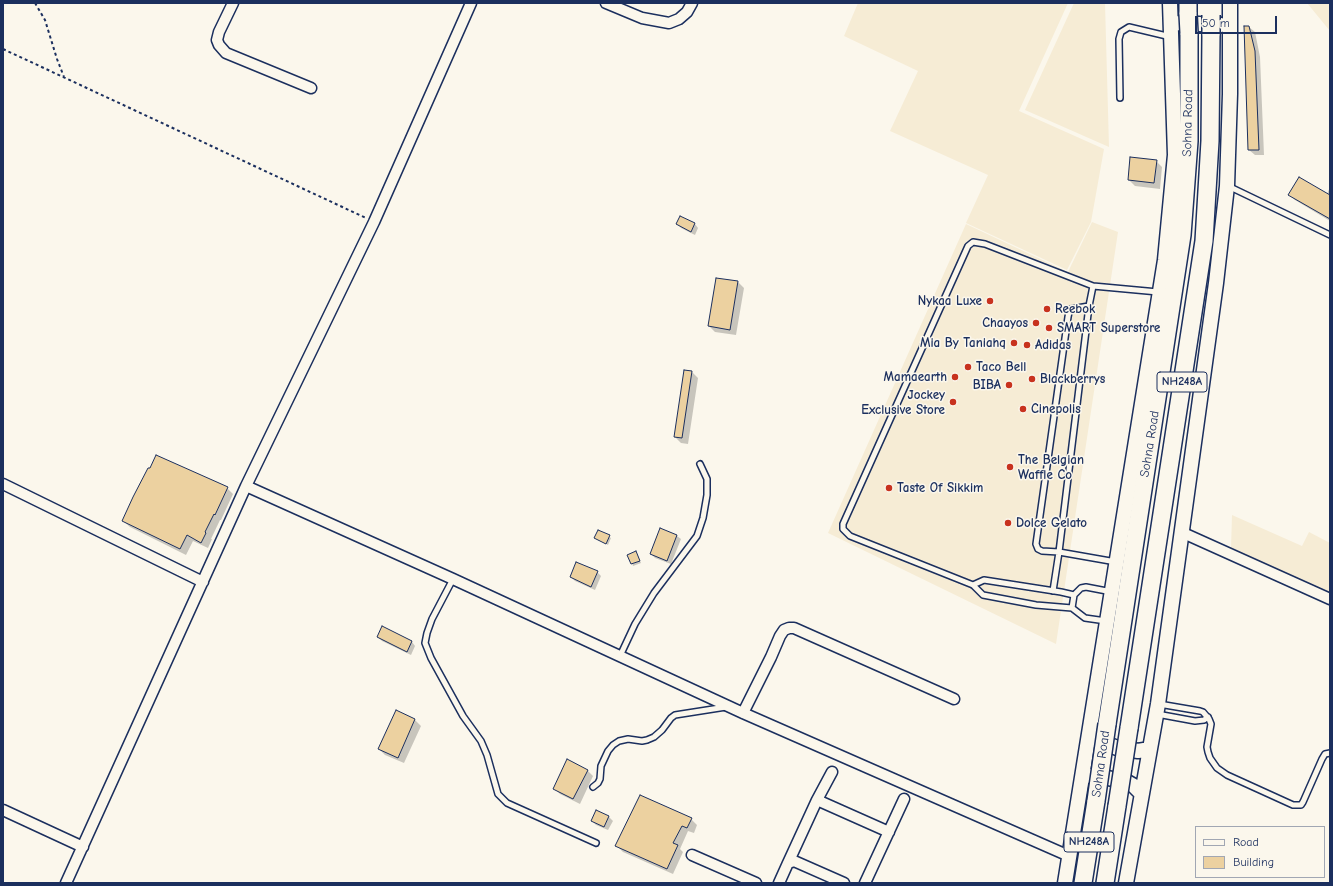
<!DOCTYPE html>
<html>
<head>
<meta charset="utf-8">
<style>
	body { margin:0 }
	#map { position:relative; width:1333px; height:886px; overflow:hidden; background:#fbf7ec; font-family:"Comic Neue",sans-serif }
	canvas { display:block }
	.frame { position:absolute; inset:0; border:4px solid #1b2f5e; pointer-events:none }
	.legend { position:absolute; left:1195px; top:826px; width:130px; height:52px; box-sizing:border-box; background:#fbf7ec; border:1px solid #a1a7b3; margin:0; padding:5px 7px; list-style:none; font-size:12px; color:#1b2f5e }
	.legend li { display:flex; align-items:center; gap:8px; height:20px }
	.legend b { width:20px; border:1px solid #a1a7b3 }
	.scale { position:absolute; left:1195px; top:16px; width:82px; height:18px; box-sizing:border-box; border:2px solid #1b2f5e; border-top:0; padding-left:5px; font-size:12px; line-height:14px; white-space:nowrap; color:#1b2f5e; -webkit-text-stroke:3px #fbf7ec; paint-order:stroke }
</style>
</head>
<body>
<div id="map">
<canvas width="1333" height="886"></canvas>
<div class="frame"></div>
<ul class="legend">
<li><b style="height:5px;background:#fbf7ec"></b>Road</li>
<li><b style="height:11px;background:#ecd1a0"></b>Building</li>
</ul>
<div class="scale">50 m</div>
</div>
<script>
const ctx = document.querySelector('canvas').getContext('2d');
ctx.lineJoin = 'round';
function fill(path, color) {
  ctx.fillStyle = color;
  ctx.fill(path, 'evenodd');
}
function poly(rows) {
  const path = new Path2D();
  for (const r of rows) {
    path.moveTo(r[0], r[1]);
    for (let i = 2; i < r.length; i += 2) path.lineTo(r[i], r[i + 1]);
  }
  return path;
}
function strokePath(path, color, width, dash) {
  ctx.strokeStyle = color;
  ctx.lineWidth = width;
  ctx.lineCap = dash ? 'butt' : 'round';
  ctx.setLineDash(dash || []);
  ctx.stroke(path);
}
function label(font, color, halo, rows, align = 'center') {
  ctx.font = font + ' "Comic Neue",sans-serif';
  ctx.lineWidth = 3;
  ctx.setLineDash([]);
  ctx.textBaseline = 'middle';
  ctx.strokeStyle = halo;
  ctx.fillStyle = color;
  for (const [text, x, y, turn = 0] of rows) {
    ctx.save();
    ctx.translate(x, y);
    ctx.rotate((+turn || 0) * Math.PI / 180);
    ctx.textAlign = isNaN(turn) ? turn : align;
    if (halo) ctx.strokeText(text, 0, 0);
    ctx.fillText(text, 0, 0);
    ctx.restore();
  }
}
fill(poly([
	[858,3,1068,3,1019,111,1104,149,1091,222,1067,270,966,223,988,175,890,131,918,71,844,36],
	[1074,3,1105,3,1109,147,1025,110],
	[1307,3,1330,3,1330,31],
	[1092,222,1118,232,1056,644,828,533,966,224,1068,272],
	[1232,515,1302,546,1309,532,1330,543,1330,593,1231,549]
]), '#f6ecd5');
fill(poly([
	[1249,27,1255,32,1260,57,1264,155,1255,155,1249,150],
	[1156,161,1162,167,1160,189,1135,186,1129,180],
	[1330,187,1330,221,1295,200,1290,195,1327,194],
	[680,217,695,224,698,228,695,235,681,228,677,224],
	[738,282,744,288,736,335,715,332,709,326],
	[692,372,698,378,688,444,681,443,675,437],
	[227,488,233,494,221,520,220,520,211,539,212,539,208,548,193,541,186,555,130,527,123,521],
	[661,529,677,536,681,539,671,564,655,558,651,554],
	[598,531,611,538,608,545,595,538],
	[636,552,641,563,633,566,629,555],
	[597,572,601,576,595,590,575,581,571,577],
	[378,637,412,642,415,646,411,655,382,641],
	[396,712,415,720,421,726,404,763,385,755,379,749],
	[587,770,593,776,580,804,560,794,554,788],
	[597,811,609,817,613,821,608,830,596,825,592,821],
	[691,819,697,825,694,833,688,831,680,849,683,852,673,874,623,852,617,846]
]), '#0003');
const building = poly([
	[1244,26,1249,26,1255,51,1259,150,1248,150,1244,26],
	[1130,157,1157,160,1154,183,1128,180,1130,157],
	[1299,177,1330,195,1330,219,1288,195,1299,177],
	[680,216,695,223,691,232,676,224,680,216],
	[716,278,738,281,730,330,708,326,716,278],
	[684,370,692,371,682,438,674,437,684,370],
	[156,455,228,487,215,515,214,514,205,532,206,533,201,543,187,535,180,549,122,521,133,497,148,468,150,468,156,455],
	[660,528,677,535,667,561,650,554,660,528],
	[598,530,610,535,606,544,594,538,598,530],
	[636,551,640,561,631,564,627,555,636,551],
	[576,562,598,571,591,587,570,577,576,562],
	[382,626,412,641,407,652,377,637,382,626],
	[396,710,415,719,398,758,378,749,396,710],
	[567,759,588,770,573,799,553,789,567,759],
	[640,795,692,818,687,828,682,826,673,843,678,845,667,869,615,846,640,795],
	[596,810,609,816,604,827,591,821,596,810]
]);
fill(building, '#ecd1a0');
strokePath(building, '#1b2f5e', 1);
const service = poly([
	[1120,98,1119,39,1121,32,1129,27,1171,37],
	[1228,186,1330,235],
	[1089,306,1071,309,1069,312,1068,317,1036,544,1038,549,1042,551,1059,552,1116,562],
	[453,579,432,619,427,633,425,643,431,658,463,716,481,741,487,755,498,794,507,803,596,843],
	[973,585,984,580,1061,592,1074,595,1081,588,1086,587,1112,592],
	[1053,591,1059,552,1089,306,1093,286],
	[1072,608,1074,595],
	[1106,621,1085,618,1072,608,1036,605,983,595,973,585,850,536,843,529,843,524,968,246,973,242,985,244,1093,286,1158,292],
	[620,656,635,624,654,593,697,536,703,518,707,495,707,479,700,464],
	[1159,704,1200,711,1203,712,1209,719,1211,724,1207,747,1208,752,1210,758,1217,768,1227,775,1293,805,1301,805,1303,802,1322,759,1325,754,1330,753],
	[1157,714,1195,721,1204,720,1208,717],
	[593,787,598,783,600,779,601,766,608,751,613,745,619,741,628,739,642,741,647,740,654,737,662,730,671,718,675,715,726,707]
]);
const minor = poly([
	[233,3,219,32,217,40,219,45,226,53,311,88],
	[606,3,642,18,669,23,679,19,687,12,692,3],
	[3,484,203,582],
	[246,486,453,579,743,713,1069,856],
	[1181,532,1330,599],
	[743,713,771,657,780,636,784,630,789,628,794,628,954,699],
	[817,800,889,832],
	[3,810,83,847],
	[692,855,756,883],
	[788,863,817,800,832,772],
	[66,883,246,486,374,222,471,3],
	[779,883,788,863,794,861,844,883],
	[865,883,904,799]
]);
const secondary = poly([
	[1177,23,1221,25],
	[1096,739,1117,748,1138,751,1150,749],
	[1090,776,1103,777,1127,782,1134,786,1142,794],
	[1065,883,1165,260,1175,155,1170,3],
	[1126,883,1158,704,1216,283,1227,186,1230,94,1230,3]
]);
const trunk = poly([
	[1188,3,1188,14],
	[1107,724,1182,235,1189,141,1189,33],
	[1129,728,1204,241,1210,141,1211,34],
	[1083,883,1096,801],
	[1105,883,1117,806]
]);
strokePath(service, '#1b2f5e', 8);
strokePath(minor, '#1b2f5e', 13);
strokePath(secondary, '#1b2f5e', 17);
strokePath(trunk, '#1b2f5e', 20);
strokePath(poly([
	[35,3,45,20,57,59,64,77],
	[3,49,366,218]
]), '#1b2f5e', 2, [3, 3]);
strokePath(service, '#fbf7ec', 5);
strokePath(minor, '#fbf7ec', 10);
strokePath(secondary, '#fbf7ec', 14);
strokePath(trunk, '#fbf7ec', 17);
const trunkBridge = poly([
	[1188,14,1189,33],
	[1211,34,1211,15],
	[1096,801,1107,724],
	[1117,806,1129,728]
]);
strokePath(trunkBridge, '#1b2f5e', 20, []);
strokePath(trunkBridge, '#fbf7ec', 17);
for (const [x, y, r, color] of [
	[990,301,4,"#c8321e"],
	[1047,309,4,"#c8321e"],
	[1036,323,4,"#c8321e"],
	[1049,328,4,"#c8321e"],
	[1014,343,4,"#c8321e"],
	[1027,345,4,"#c8321e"],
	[968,367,4,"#c8321e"],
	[955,377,4,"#c8321e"],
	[1032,379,4,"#c8321e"],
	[1009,385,4,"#c8321e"],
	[953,402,4,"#c8321e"],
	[1023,409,4,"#c8321e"],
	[1010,467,4,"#c8321e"],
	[889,488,4,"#c8321e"],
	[1008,523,4,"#c8321e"]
]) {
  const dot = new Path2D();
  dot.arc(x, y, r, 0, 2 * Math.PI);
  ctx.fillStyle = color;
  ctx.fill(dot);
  strokePath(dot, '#fbf7ec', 1.5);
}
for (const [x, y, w] of [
	[1182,382,50],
	[1089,842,50]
]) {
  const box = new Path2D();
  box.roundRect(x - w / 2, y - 10, w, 20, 3);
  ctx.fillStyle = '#fbf7ec';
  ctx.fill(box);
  strokePath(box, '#1b2f5e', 1);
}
label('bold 12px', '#1b2f5e', null, [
	["NH248A",1182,382],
	["NH248A",1089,842]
]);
label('13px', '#1b2f5e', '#fbf7ec', [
	["Sohna Road",1188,123,-89],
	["Sohna Road",1150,444,-81],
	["Sohna Road",1101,764,-82]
]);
label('bold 13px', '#1b2f5e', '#fbf7ec', [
	["Nykaa Luxe",982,301,"right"],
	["Reebok",1055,309],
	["Chaayos",1028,323,"right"],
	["SMART Superstore",1057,328],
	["Mia By Taniahq",1006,343,"right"],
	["Adidas",1035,345],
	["Taco Bell",976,367],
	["Mamaearth",947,377,"right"],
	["Blackberrys",1040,379],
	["BIBA",1001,385,"right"],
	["Jockey",945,395,"right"],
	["Exclusive Store",945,410,"right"],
	["Cinepolis",1031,409],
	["The Belgian",1018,460],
	["Waffle Co",1018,475],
	["Taste Of Sikkim",897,488],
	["Dolce Gelato",1016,523]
], 'left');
</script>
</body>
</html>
